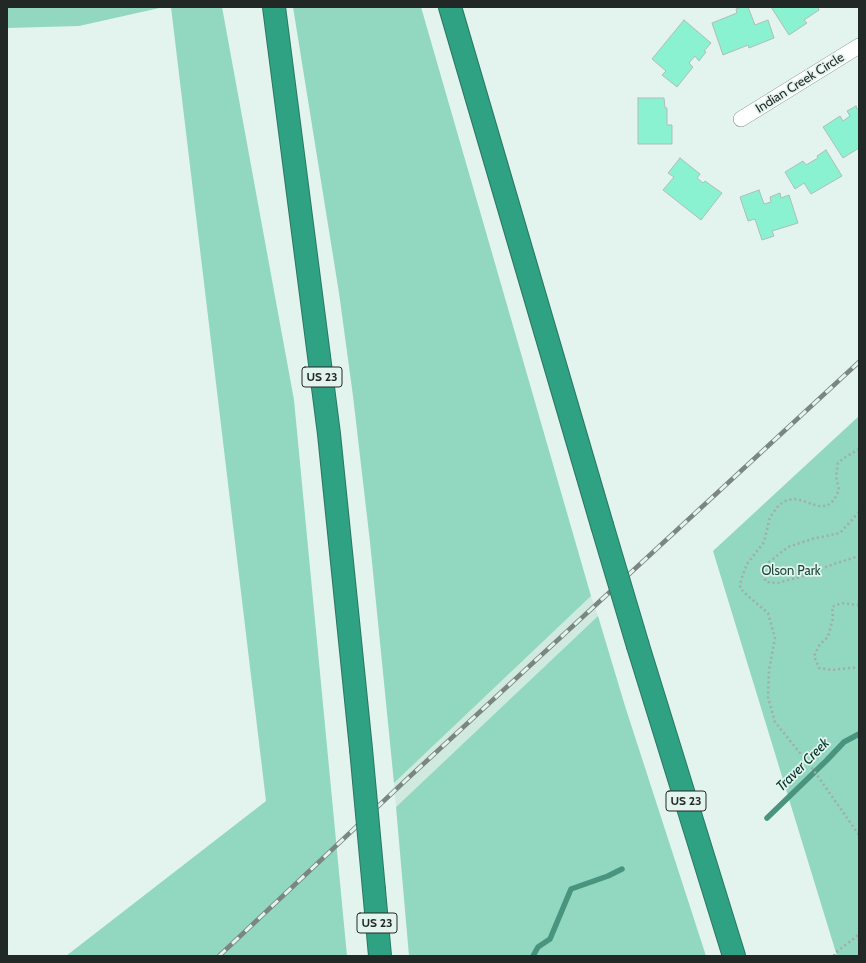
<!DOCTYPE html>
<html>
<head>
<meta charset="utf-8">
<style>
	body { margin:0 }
	#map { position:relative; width:866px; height:963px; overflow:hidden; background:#e3f4ee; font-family:Cabin,sans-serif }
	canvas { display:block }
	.frame { position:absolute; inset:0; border:8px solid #222826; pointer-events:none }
</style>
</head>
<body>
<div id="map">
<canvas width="866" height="963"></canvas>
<div class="frame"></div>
</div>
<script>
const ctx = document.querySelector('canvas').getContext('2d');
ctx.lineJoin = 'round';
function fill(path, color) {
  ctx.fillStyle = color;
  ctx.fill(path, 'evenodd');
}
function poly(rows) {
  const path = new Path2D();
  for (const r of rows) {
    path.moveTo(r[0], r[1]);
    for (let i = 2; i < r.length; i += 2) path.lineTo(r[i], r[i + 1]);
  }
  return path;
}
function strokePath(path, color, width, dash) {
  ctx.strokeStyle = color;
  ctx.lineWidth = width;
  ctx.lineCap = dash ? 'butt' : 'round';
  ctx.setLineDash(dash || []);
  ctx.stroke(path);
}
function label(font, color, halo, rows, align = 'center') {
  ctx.font = font + ' Cabin,sans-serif';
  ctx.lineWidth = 3.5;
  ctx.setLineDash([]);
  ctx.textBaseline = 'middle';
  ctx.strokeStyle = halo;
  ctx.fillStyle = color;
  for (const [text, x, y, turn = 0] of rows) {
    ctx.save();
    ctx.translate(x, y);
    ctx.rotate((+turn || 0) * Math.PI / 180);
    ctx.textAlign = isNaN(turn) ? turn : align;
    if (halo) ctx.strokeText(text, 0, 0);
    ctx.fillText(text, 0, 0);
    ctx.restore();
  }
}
fill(poly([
	[591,596,598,616,396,807,394,783]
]), '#d0eae0');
fill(poly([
	[7,7,164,7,79,26,7,28],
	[171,7,222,7,294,400,347,956,66,956,266,801],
	[293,7,421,7,591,596,394,783,370,542,353,396,339,293],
	[859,416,859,956,837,956,713,551],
	[598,616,625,706,706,956,409,956,396,807]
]), '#92d7bf');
strokePath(poly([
	[767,818,827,760,844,742,859,734],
	[533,956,538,947,550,939,571,889,608,876,622,869]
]), '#49947e', 5.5);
const building = poly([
	[742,7,748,7,755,25,768,20,774,38,749,48,748,45,723,55,712,23,737,13,736,9,742,7],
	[771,7,818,7,819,10,804,20,807,23,789,35,771,7],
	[684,20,711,43,704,51,706,52,699,61,695,56,689,63,693,67,677,87,662,75,666,71,652,59,684,20],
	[638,98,664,98,665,108,667,108,667,125,672,125,672,144,638,144,638,98],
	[856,106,857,109,859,108,859,148,843,158,823,127,840,116,843,121,850,116,847,111,856,106],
	[826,150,842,176,811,194,804,183,795,189,785,172,803,161,806,165,818,158,817,156,826,150],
	[680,158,700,174,697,178,703,183,705,181,722,193,701,220,663,190,674,177,668,173,680,158],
	[759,190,764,204,771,202,770,197,780,193,781,198,789,195,798,223,772,231,774,236,762,240,755,219,748,221,740,197,759,190]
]);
fill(building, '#8af2d1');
strokePath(building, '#adbdb7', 1);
const minor = poly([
	[741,119,859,46]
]);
const motorway = poly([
	[274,7,329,434,361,749],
	[450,7,602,525],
	[638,646,734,956],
	[374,890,380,956]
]);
strokePath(minor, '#76857f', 16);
strokePath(motorway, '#2a7762', 24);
strokePath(poly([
	[859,449,844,458,838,463,836,476,839,490,834,500,827,506,818,506,797,499,787,500,779,505,770,517,764,542,747,564,741,580,740,588,748,596,768,613,775,638,769,670,768,697,775,722,812,768,859,835],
	[859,512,840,533,812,539,788,547,769,562,763,574,766,582,777,583,800,577,834,564,859,556],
	[859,605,841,603,832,607,833,618,828,637,820,644,814,656,819,668,832,670,859,667],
	[834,956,835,953,856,937,859,933]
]), '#a0ada9', 2.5, [2, 3]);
strokePath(minor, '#fff', 15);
strokePath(motorway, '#2ea283', 22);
const rail = poly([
	[219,956,406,780,859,362]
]);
strokePath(rail, '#7b8682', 4.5);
strokePath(rail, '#e3f4ee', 3, [9]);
const motorwayBridge = poly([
	[602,525,638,646],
	[361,749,374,890]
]);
strokePath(motorwayBridge, '#2a7762', 24, []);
strokePath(motorwayBridge, '#2ea283', 22);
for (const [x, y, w] of [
	[322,377,40],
	[686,801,40],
	[377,923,40]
]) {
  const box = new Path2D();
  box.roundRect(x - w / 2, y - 10, w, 20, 3);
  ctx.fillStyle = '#e3f4ee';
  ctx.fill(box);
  strokePath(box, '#222826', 1);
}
label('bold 12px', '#222826', null, [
	["US 23",322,377],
	["US 23",686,801],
	["US 23",377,923]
]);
label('13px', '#222826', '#e3f4ee', [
	["Indian Creek Circle",800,83,-32]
]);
label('13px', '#1b483b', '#e3f4ee', [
	["Olson Park",791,571]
]);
label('italic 14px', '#013327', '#e3f4ee', [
	["Traver Creek",803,765,-45]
]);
</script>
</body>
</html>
